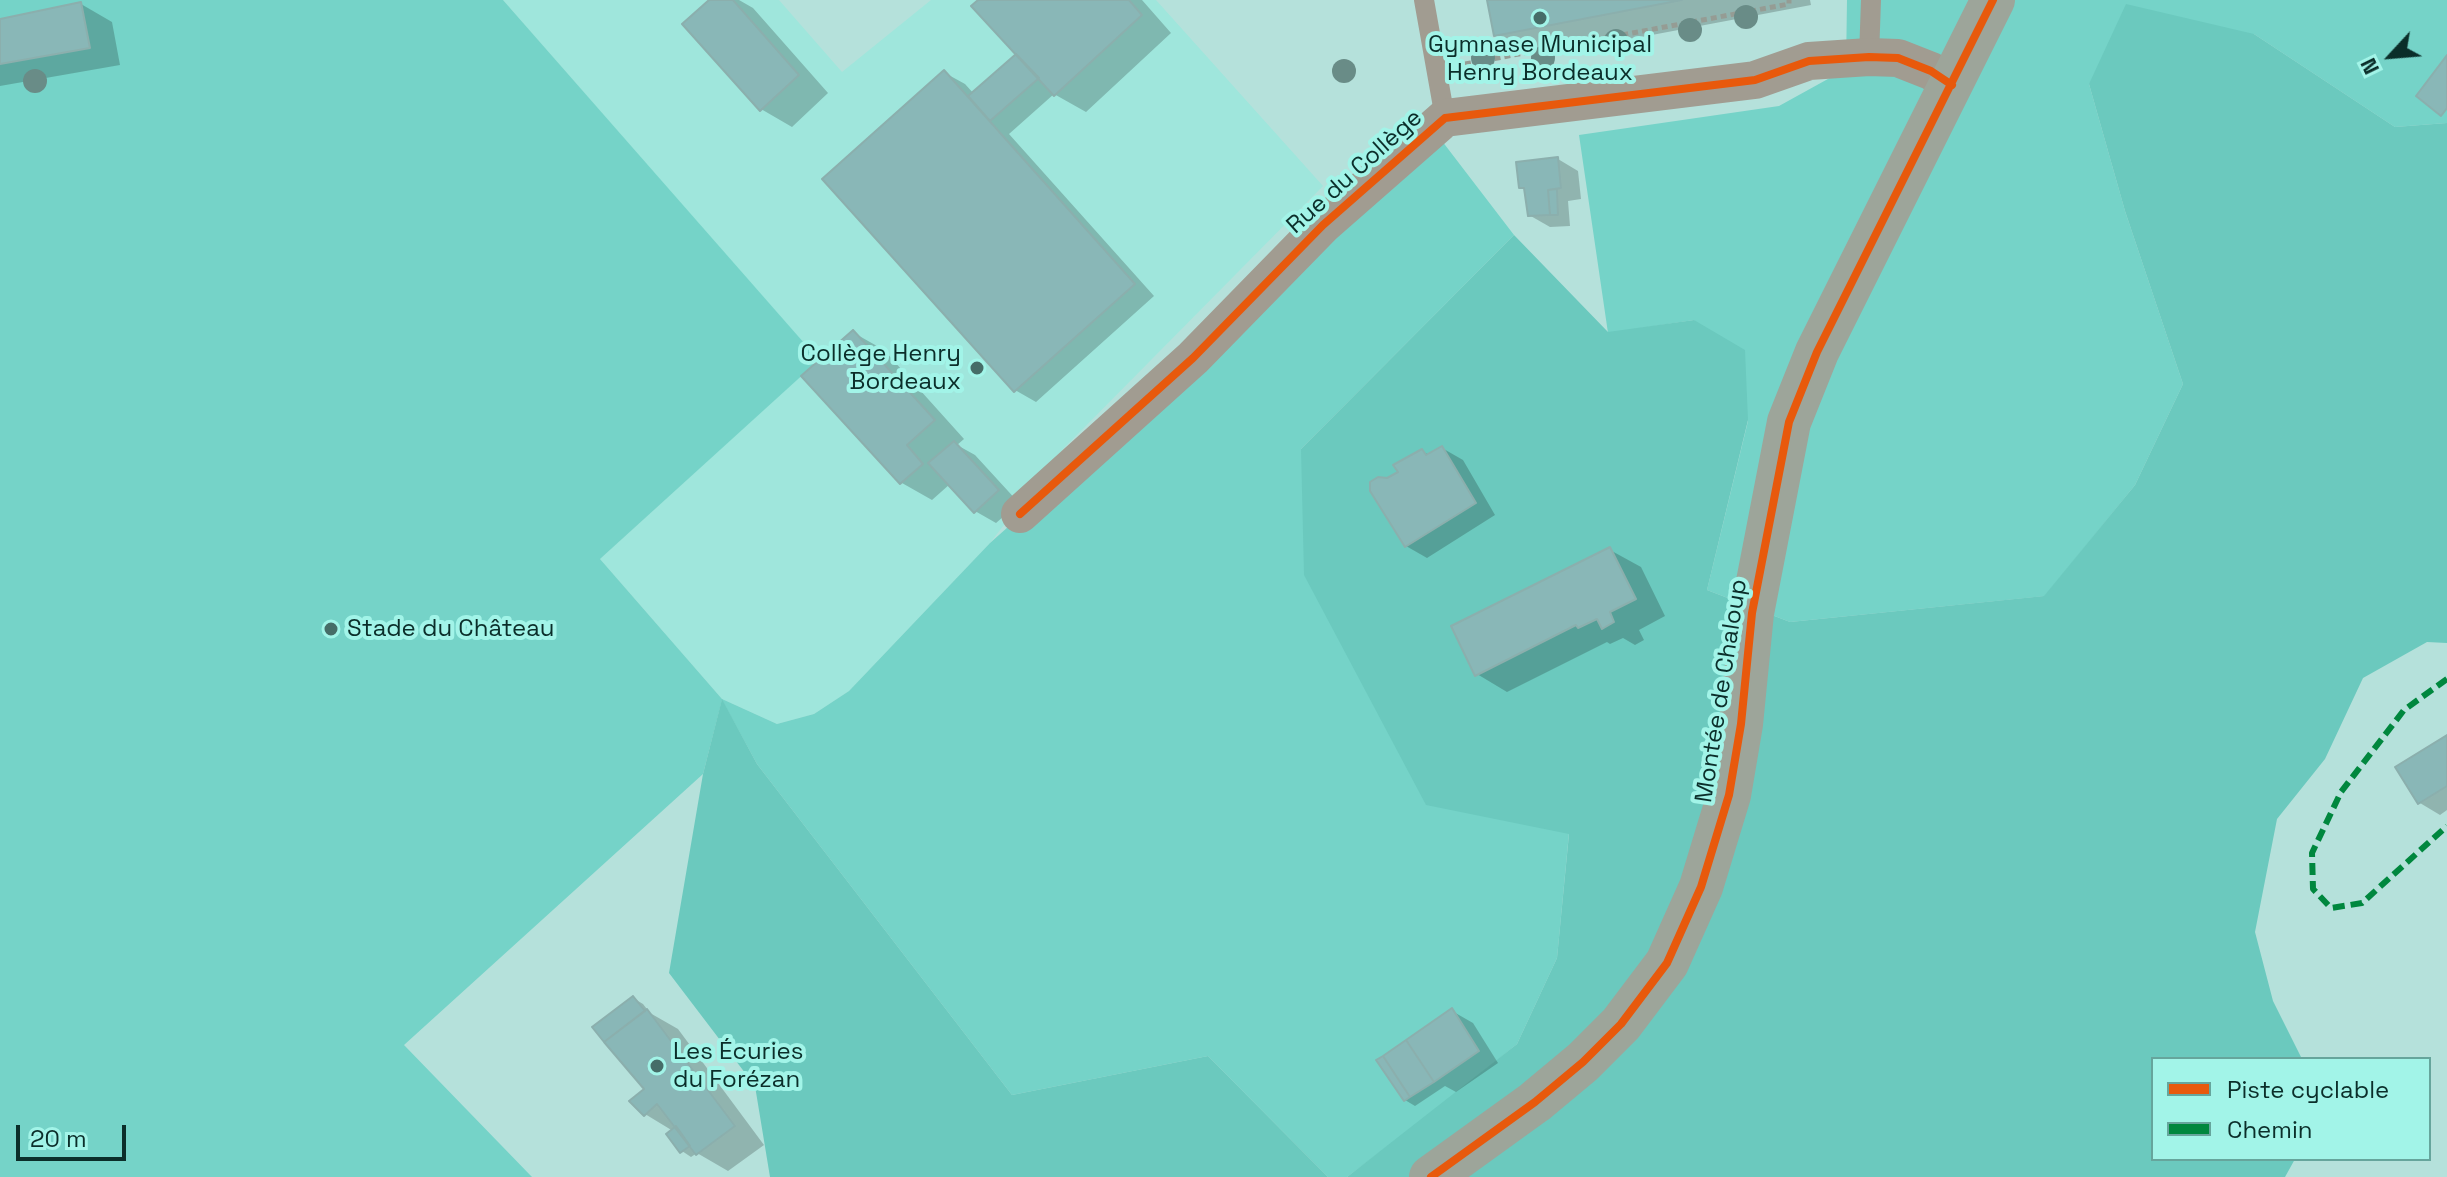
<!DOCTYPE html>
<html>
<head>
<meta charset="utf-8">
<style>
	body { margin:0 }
	#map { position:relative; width:2447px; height:1177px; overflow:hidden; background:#b5e1db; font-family:"Space Grotesk",sans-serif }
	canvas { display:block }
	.legend { position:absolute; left:2151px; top:1057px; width:280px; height:104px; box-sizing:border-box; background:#a2f4e8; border:2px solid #66a59c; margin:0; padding:10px 14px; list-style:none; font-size:24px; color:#0b2e2a }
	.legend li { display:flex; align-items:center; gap:16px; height:40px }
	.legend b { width:40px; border:2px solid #66a59c }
	.north { position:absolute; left:2351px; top:16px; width:80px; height:80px; -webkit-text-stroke:6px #a2f4e8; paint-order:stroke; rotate:244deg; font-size:22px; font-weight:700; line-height:32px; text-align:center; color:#0b2e2a }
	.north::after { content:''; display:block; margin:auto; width:28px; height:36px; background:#0b2e2a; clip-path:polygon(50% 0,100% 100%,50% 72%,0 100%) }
	.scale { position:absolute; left:16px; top:1125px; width:110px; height:36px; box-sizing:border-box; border:4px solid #0b2e2a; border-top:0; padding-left:10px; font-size:24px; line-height:28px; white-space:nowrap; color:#0b2e2a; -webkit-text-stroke:6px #a2f4e8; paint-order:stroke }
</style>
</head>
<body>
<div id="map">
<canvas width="2447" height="1177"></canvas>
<ul class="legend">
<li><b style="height:10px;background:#e8590c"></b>Piste cyclable</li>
<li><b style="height:10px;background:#00873e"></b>Chemin</li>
</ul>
<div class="north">N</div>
<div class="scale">20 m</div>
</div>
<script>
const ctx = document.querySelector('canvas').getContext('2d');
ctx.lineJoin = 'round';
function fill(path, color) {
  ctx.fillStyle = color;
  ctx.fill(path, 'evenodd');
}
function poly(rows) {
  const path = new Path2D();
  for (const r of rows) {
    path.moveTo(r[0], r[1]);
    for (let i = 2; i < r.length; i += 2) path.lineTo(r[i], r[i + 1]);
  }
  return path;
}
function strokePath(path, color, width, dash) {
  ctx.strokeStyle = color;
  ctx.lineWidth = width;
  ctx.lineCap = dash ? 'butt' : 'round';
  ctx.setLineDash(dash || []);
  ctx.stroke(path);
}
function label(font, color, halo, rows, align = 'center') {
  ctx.font = font + ' "Space Grotesk",sans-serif';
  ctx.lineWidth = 8;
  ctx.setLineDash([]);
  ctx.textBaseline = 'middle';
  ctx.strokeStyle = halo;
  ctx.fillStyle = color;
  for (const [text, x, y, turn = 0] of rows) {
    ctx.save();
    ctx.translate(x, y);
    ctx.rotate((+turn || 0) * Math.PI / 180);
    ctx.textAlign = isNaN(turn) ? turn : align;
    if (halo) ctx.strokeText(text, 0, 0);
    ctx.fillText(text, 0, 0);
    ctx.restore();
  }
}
fill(poly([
	[503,0,779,0,842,72,931,0,1156,0,1323,186,1063,449,990,543,849,691,814,714,777,724,722,699,600,559,818,360]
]), '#9fe6dc');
fill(poly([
	[0,0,503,0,819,360,600,559,722,699,777,724,814,714,849,691,990,543,1442,141,1514,235,1301,449,1426,804,1569,833,1557,958,1517,1044,1437,1109,1347,1177,1328,1177,1208,1056,1012,1095,757,764,722,700,703,774,404,1045,532,1177,0,1177],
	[1847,0,2447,0,2447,123,2395,127,2254,34,2089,84,2125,211,2183,384,2135,485,2045,596,1790,622,1707,590,1748,421,1694,320,1608,333,1579,135,1779,106,1846,69]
]), '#75d3c8');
fill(poly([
	[2126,4,2254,34,2395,127,2447,123,2447,643,2427,642,2363,678,2325,759,2277,819,2255,932,2273,1001,2302,1059,2153,1059,2153,1159,2295,1159,2285,1177,1347,1177,1517,1044,1557,958,1569,834,1426,805,1304,575,1301,449,1514,235,1608,332,1694,320,1745,350,1748,420,1707,590,1790,622,2044,596,2135,485,2183,384,2125,211,2089,84],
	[722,699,757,764,1012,1095,1208,1056,1328,1177,770,1177,755,1086,669,973,703,774]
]), '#6bc9be');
fill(poly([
	[712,0,739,0,753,8,828,93,792,127,761,109],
	[981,0,1142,0,1171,33,1086,112,1054,94,1009,134,1154,296,1036,402,1015,390,945,73,965,84,974,94,1019,54],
	[1489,0,1810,0,1811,5,1535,57,1496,35],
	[81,4,112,22,120,65,0,86,0,21],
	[1558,159,1578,171,1581,199,1568,201,1570,226,1550,227,1529,215,1527,191,1521,187],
	[854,333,884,350,964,439,957,445,975,455,1019,503,996,523,975,511,950,484,932,500,902,483,804,376],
	[1442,448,1463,460,1495,515,1427,558,1406,546,1388,480,1400,473,1422,451,1429,455],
	[1610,550,1641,567,1665,616,1639,630,1644,640,1635,645,1623,638,1610,644,1607,642,1507,692,1477,674],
	[2447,737,2447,810,2440,815,2420,803],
	[633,998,643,1004,650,1013,678,1029,764,1145,728,1171,697,1153,691,1157,682,1151,673,1131,645,1114,647,1090],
	[1452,1011,1473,1023,1498,1063,1456,1092,1445,1086,1415,1106,1405,1100]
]), '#0003');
const building = poly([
	[709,0,733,0,799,75,760,111,682,24,709,0],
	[978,0,1129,0,1142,15,1054,96,971,6,978,0],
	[1487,0,1682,0,1494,36,1487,0],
	[81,2,90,48,0,64,0,19,81,2],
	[1016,54,1039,78,990,121,968,96,1016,54],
	[2447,55,2447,108,2441,116,2416,96,2447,55],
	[944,70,1135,284,1014,392,822,179,944,70],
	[1558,157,1561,188,1548,190,1550,215,1528,216,1524,188,1519,188,1516,162,1558,157],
	[1557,189,1558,215,1550,215,1548,190,1557,189],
	[853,330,935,420,907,445,923,464,900,484,801,376,853,330],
	[954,441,999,490,974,513,928,463,954,441],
	[1442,446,1476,503,1405,547,1370,491,1370,482,1378,477,1387,478,1398,472,1393,465,1422,449,1426,455,1442,446],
	[1610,547,1636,599,1610,612,1614,622,1602,629,1597,619,1578,628,1576,625,1475,676,1451,626,1610,547],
	[2447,735,2447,786,2418,804,2395,767,2447,735],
	[633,996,645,1011,604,1042,592,1027,633,996],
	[1452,1008,1479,1051,1434,1082,1406,1040,1452,1008],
	[647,1009,735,1126,696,1155,657,1104,644,1116,629,1101,644,1089,604,1042,647,1009],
	[1406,1040,1434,1082,1410,1097,1383,1056,1406,1040],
	[1383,1056,1410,1097,1404,1101,1376,1060,1383,1056],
	[676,1126,690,1146,680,1153,666,1134,676,1126]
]);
fill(building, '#89b7b7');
strokePath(building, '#8bafad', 2);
strokePath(poly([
	[1465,64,1789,4,1789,0]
]), '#959c94', 5, [6, 4]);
strokePath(poly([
	[1424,0,1445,118],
	[1869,57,1871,0]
]), '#a19c91', 20);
strokePath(poly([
	[1020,514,1193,358,1323,225,1445,118,1755,80,1809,61,1869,57,1898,58,1931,71,1952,85]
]), '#a19c91', 38);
strokePath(poly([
	[1431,1177,1535,1102,1583,1062,1621,1024,1667,963,1701,887,1729,795,1741,724,1752,613,1789,422,1817,352,1993,0]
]), '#9da59a', 44);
strokePath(poly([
	[2447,679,2404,710,2341,792,2312,853,2313,889,2331,908,2362,903,2447,826]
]), '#00873e', 6, [12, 6]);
strokePath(poly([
	[1020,514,1193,358,1323,225,1445,118,1755,80,1809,61,1869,57,1898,58,1931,71,1952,85],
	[1431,1177,1535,1102,1583,1062,1621,1024,1667,963,1701,887,1729,795,1741,724,1752,613,1789,422,1817,352,1993,0]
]), '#e8590c', 8);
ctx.fillStyle = '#698c87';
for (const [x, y] of [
	[1746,17],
	[1690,30],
	[1616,41],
	[1483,58],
	[1543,58],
	[1344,71],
	[35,81]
]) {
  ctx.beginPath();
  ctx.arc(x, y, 12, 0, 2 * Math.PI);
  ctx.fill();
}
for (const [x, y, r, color] of [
	[1540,18,8,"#466d68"],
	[977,368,8,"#466d68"],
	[331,629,8,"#466d68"],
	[657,1066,8,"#466d68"]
]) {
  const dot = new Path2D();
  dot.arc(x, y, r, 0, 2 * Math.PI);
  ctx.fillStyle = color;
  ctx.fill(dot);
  strokePath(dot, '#a2f4e8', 3);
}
label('24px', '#0b2e2a', '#a2f4e8', [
	["Gymnase Municipal",1540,45,"center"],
	["Henry Bordeaux",1540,73,"center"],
	["Collège Henry",961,354,"right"],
	["Bordeaux",961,382,"right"],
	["Stade du Château",347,629],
	["Les Écuries",673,1052],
	["du Forézan",673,1080]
], 'left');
label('24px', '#0b2e2a', '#a2f4e8', [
	["Rue du Collège",1355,172,-42],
	["Montée de Chaloup",1722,691,-81]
]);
</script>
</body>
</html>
